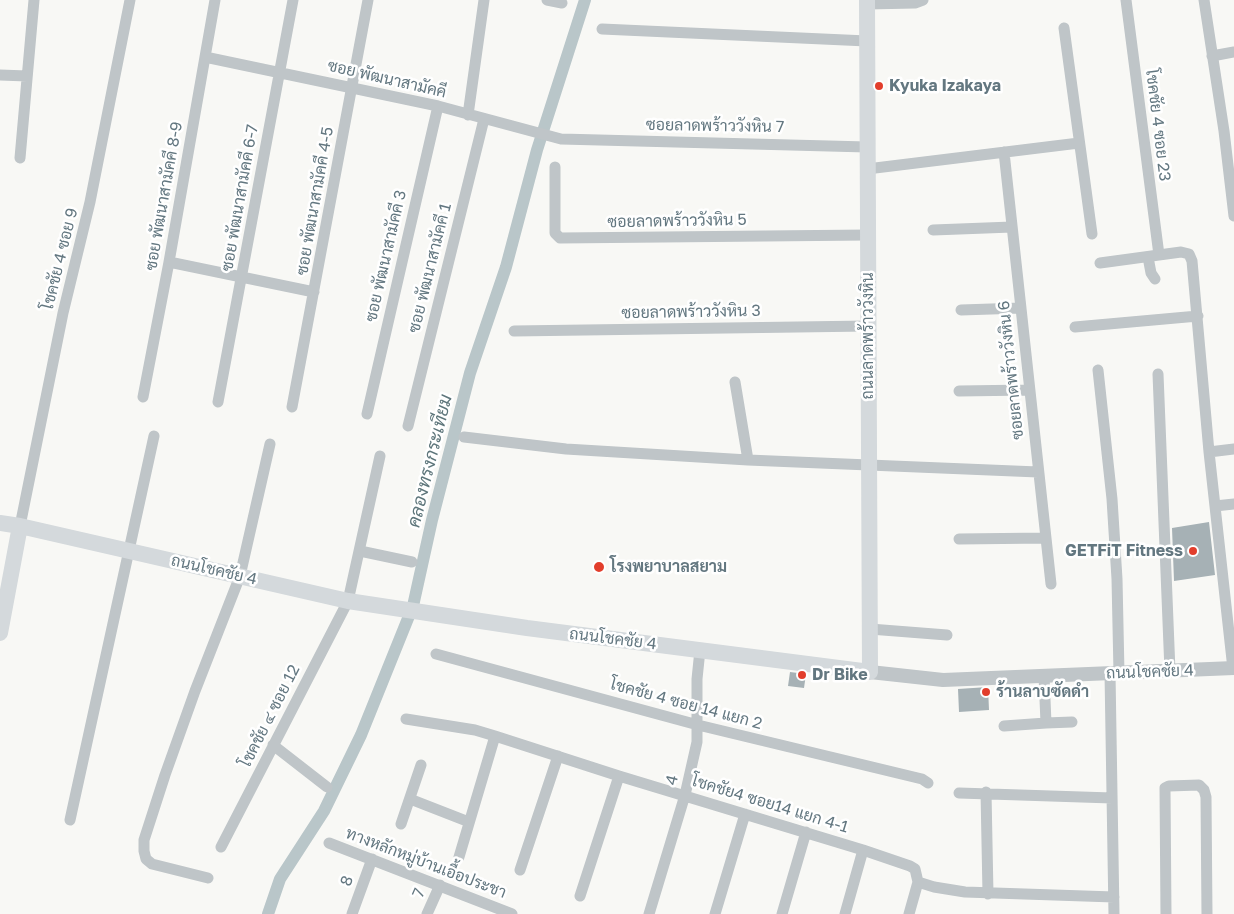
<!DOCTYPE html>
<html>
<head>
<meta charset="utf-8">
<style>
	body { margin:0 }
	canvas { display:block; background:#f8f8f5 }
</style>
</head>
<body>
<canvas width="1234" height="914"></canvas>
<script>
const ctx = document.querySelector('canvas').getContext('2d');
ctx.lineJoin = 'round';
function poly(rows) {
  const path = new Path2D();
  for (const r of rows) {
    path.moveTo(r[0], r[1]);
    for (let i = 2; i < r.length; i += 2) path.lineTo(r[i], r[i + 1]);
  }
  return path;
}
function strokePath(path, color, width, dash) {
  ctx.strokeStyle = color;
  ctx.lineWidth = width;
  ctx.lineCap = dash ? 'butt' : 'round';
  ctx.setLineDash(dash || []);
  ctx.stroke(path);
}
function fill(path, color) {
  ctx.fillStyle = color;
  ctx.fill(path, 'evenodd');
}
function label(font, color, halo, rows, align = 'center') {
  ctx.font = font + ' "Golos Text",Sarabun,sans-serif';
  ctx.lineWidth = 5;
  ctx.setLineDash([]);
  ctx.textBaseline = 'middle';
  ctx.strokeStyle = halo;
  ctx.fillStyle = color;
  for (const [text, x, y, turn = 0] of rows) {
    ctx.save();
    ctx.translate(x, y);
    ctx.rotate((+turn || 0) * Math.PI / 180);
    ctx.textAlign = isNaN(turn) ? turn : align;
    if (halo) ctx.strokeText(text, 0, 0);
    ctx.fillText(text, 0, 0);
    ctx.restore();
  }
}
strokePath(poly([
	[268,914,280,879,324,811,361,735,413,606,432,520,470,373,506,267,537,150,585,0]
]), '#b9c6c9', 12);
fill(poly([
	[1209,522,1215,575,1174,581,1172,528],
	[790,672,806,674,804,688,788,686],
	[988,687,989,710,959,712,958,689]
]), '#a6b1b5');
strokePath(poly([
	[547,0,562,3],
	[1126,0,1159,255],
	[1204,0,1224,131,1234,216],
	[867,4,915,3,923,0],
	[1064,28,1092,234],
	[602,29,867,41],
	[1212,56,1234,52],
	[205,57,438,106,561,139,867,147],
	[0,75,27,76],
	[468,115,484,0],
	[1004,152,1051,584],
	[20,158,34,0],
	[555,167,555,233,560,238,868,235],
	[867,169,1079,143],
	[933,230,1012,227],
	[1148,257,1151,273,1155,279],
	[169,262,314,292],
	[1100,263,1181,252,1189,254,1192,261,1209,452,1233,669],
	[961,310,1021,308],
	[1075,327,1198,316],
	[514,331,868,326],
	[1098,370,1112,499,1117,579,1119,673],
	[1158,374,1170,671],
	[735,382,748,460],
	[959,391,1029,390],
	[143,397,169,262,215,0],
	[218,402,293,0],
	[292,407,368,0],
	[367,414,438,106],
	[408,426,484,119],
	[464,437,566,449,748,460,1038,472],
	[1209,452,1234,449],
	[1215,506,1234,504],
	[20,526,63,313,90,202,130,0],
	[959,539,1046,538],
	[360,551,412,562],
	[870,629,947,635],
	[436,654,698,725,922,779,928,783],
	[1110,673,1114,914],
	[1044,676,1046,723,1072,722],
	[406,719,475,730,495,736,619,776,863,850,910,866,915,869,918,882,909,914],
	[1004,726,1046,723],
	[273,745,327,787],
	[986,792,988,894],
	[959,793,1112,798],
	[410,799,469,822],
	[70,820,154,436],
	[401,824,421,765],
	[329,843,512,914],
	[221,847,348,601,380,456],
	[459,857,495,736],
	[520,870,558,756],
	[208,878,152,864,146,859,144,851,144,840,165,775,195,691,240,576,270,444],
	[918,882,934,887,965,892,1114,897],
	[580,896,619,776],
	[352,914,372,859],
	[427,914,440,885],
	[649,914,685,795,697,742,697,679,700,650],
	[715,914,745,814],
	[782,914,806,832],
	[845,914,863,850],
	[1166,914,1165,788,1169,786,1199,785,1204,790,1206,797,1207,914]
]), '#bfc5c8', 11);
strokePath(poly([
	[870,672,943,680,1234,668]
]), '#bfc5c8', 14);
strokePath(poly([
	[0,523,20,526,348,601,527,628,870,672,867,0],
	[0,633,20,526]
]), '#d4d9dc', 16);
for (const [x, y, r, color] of [
	[879,86,5,"#e23e2c"],
	[1193,551,5,"#e23e2c"],
	[599,567,6,"#e23e2c"],
	[802,675,5,"#e23e2c"],
	[986,692,5,"#e23e2c"]
]) {
  const dot = new Path2D();
  dot.arc(x, y, r, 0, 2 * Math.PI);
  ctx.fillStyle = color;
  ctx.fill(dot);
  strokePath(dot, '#fff', 2);
}
label('16px', '#637780', '#fff', [
	["ซอย พัฒนาสามัคคี",387,79,13],
	["โชคชัย 4 ซอย 23",1158,125,83],
	["ซอยลาดพร้าววังหิน 7",715,126,1],
	["ซอย พัฒนาสามัคคี 8-9",164,196,-80],
	["ซอย พัฒนาสามัคคี 6-7",240,198,-80],
	["ซอย พัฒนาสามัคคี 4-5",315,201,-80],
	["ซอยลาดพร้าววังหิน 5",677,221,-1],
	["ซอย พัฒนาสามัคคี 3",386,256,-77],
	["โชคชัย 4 ซอย 9",60,259,-76],
	["ซอย พัฒนาสามัคคี 1",430,268,-76],
	["ซอยลาดพร้าววังหิน 3",691,312,-1],
	["ถนนลาดพร้าววังหิน",868,336,-90],
	["ซอยลาดพร้าววังหิน 6",1011,370,-96],
	["ถนนโชคชัย 4",214,570,13],
	["ถนนโชคชัย 4",613,639,7],
	["ถนนโชคชัย 4",1150,672,-2],
	["โชคชัย 4 ซอย 14 แยก 2",686,704,15],
	["โชคชัย ๔ ซอย 12",270,716,-63],
	["4",672,780,-76],
	["โชคชัย4 ซอย14 แยก 4-1",770,804,17],
	["ทางหลักหมู่บ้านเอื้อประชา",426,863,21],
	["8",347,881,-70],
	["7",419,893,-67]
]);
label('bold 16px', '#637780', '#fff', [
	["Kyuka Izakaya",889,86],
	["GETFiT Fitness",1183,551,"right"],
	["โรงพยาบาลสยาม",610,567],
	["Dr Bike",812,675],
	["ร้านลาบซัดดำ",996,692]
], 'left');
label('italic 18px', '#5e767b', '#fff', [
	["คลองทรงกระเทียม",430,461,-76]
]);
</script>
</body>
</html>
